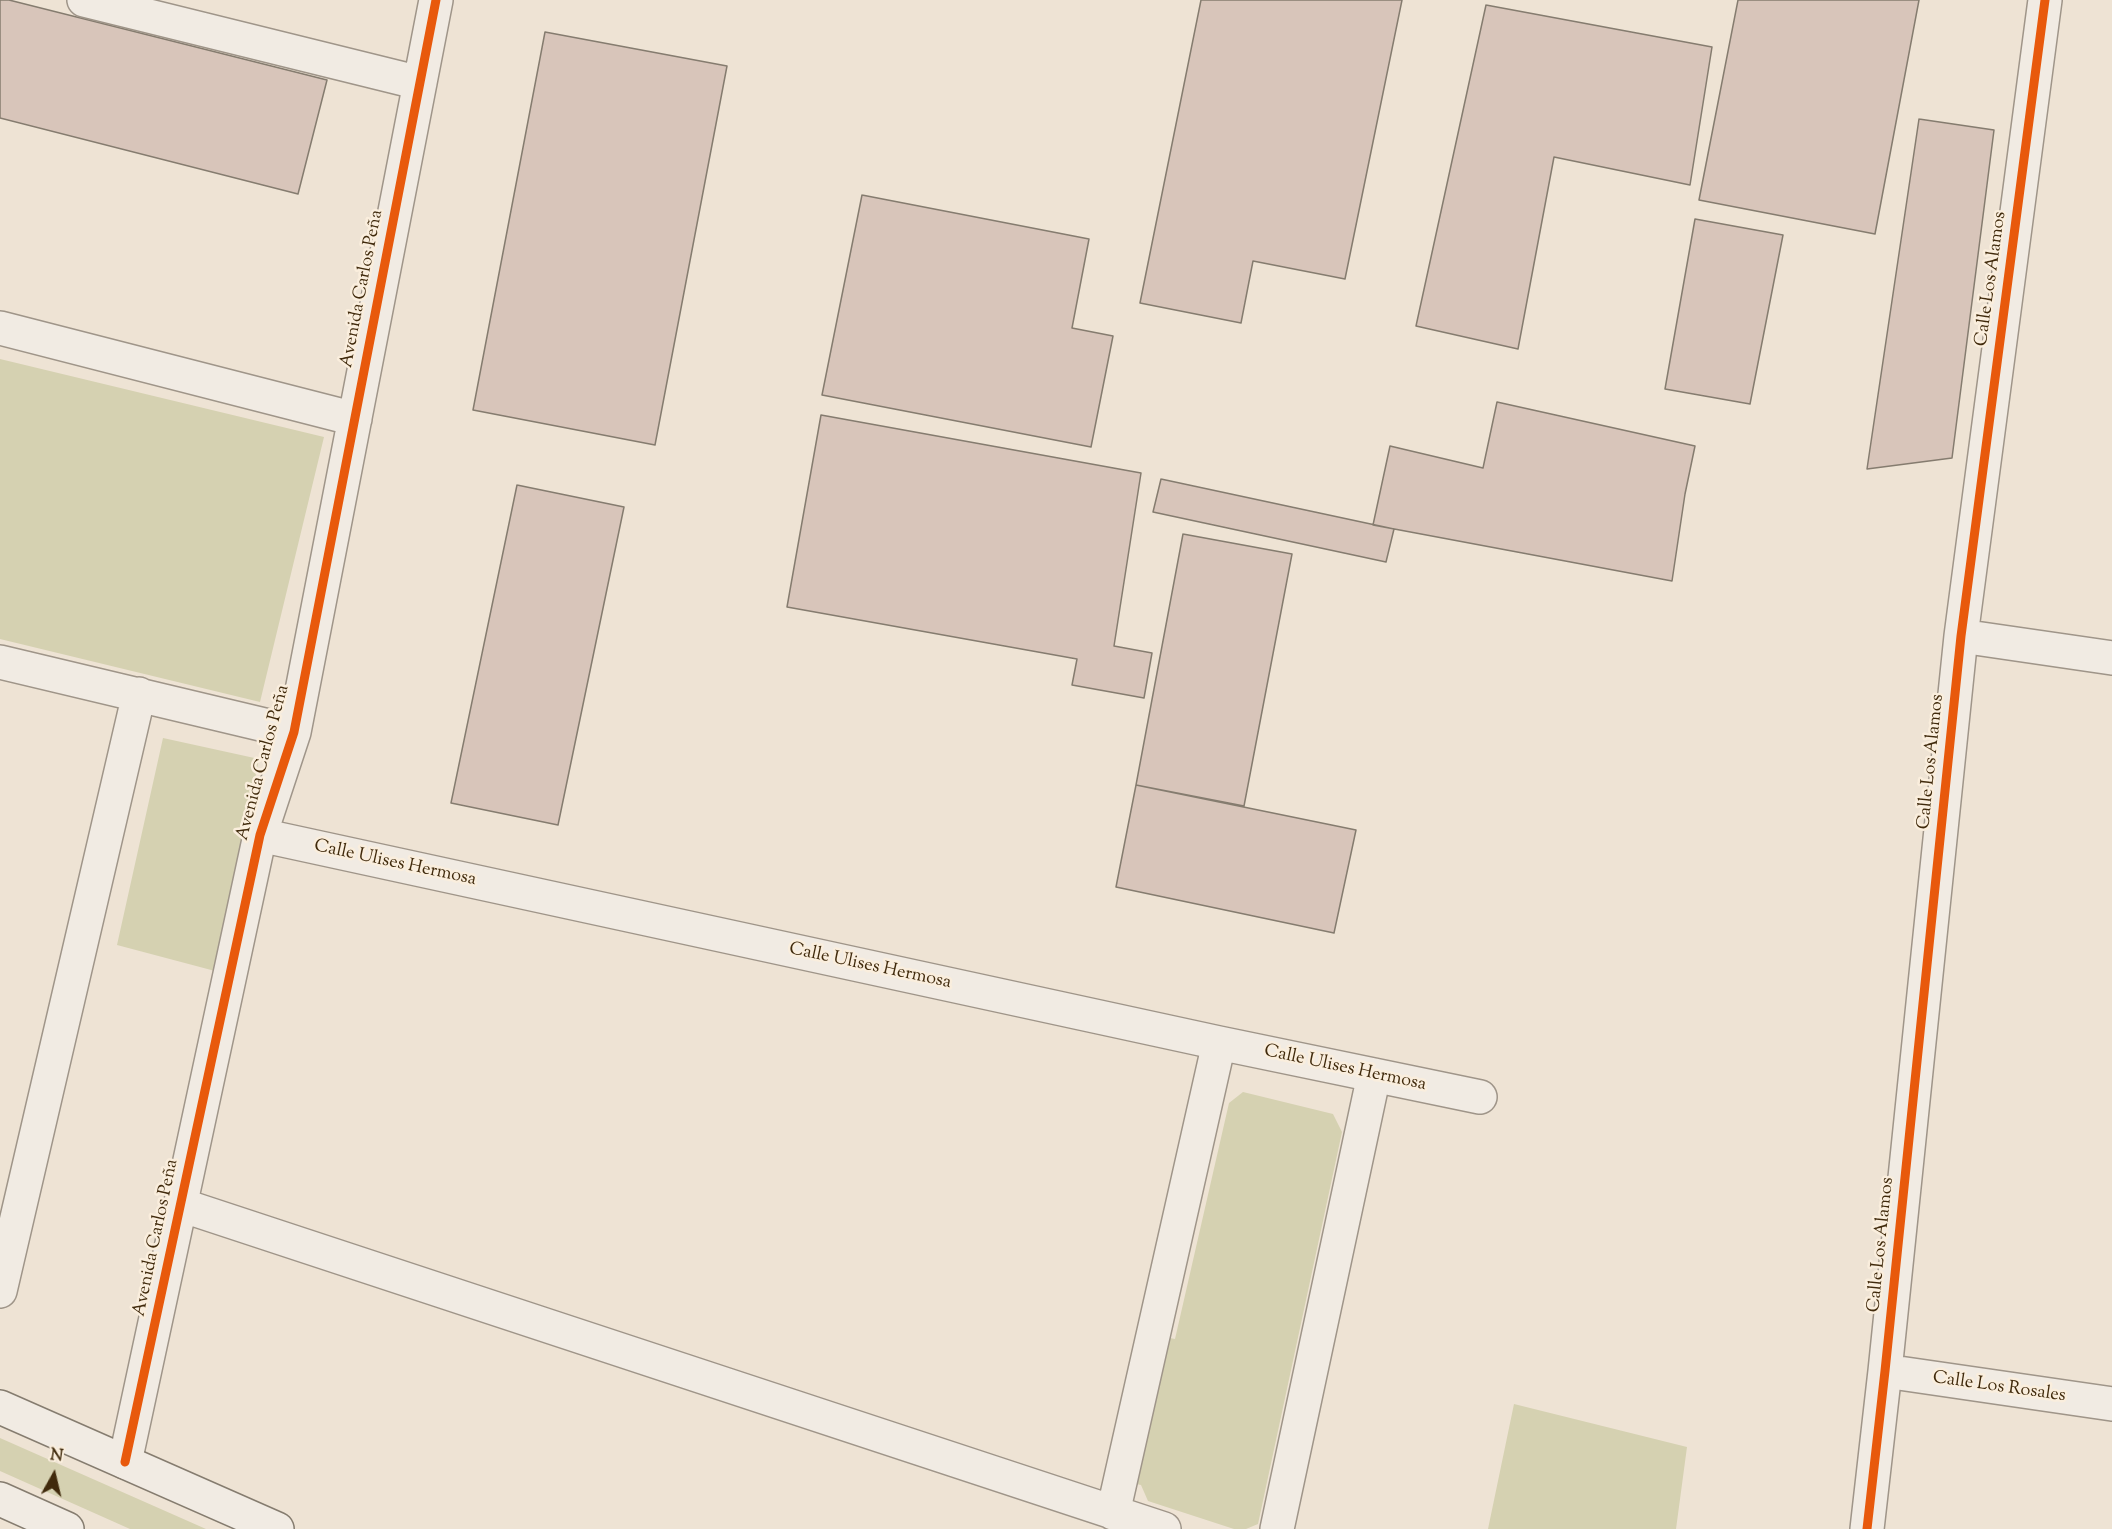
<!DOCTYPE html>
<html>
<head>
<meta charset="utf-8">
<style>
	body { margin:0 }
	#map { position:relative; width:2112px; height:1529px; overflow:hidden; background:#eee3d4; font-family:"Sorts Mill Goudy",serif }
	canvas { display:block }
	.north { position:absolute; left:24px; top:1445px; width:60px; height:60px; -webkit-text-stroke:4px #faeedd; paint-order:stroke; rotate:8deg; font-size:16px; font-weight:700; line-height:24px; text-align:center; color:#402a0c }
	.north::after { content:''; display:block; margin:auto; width:21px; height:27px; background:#402a0c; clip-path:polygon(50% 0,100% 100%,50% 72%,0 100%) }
</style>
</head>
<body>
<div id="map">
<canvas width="2112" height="1529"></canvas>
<div class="north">N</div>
</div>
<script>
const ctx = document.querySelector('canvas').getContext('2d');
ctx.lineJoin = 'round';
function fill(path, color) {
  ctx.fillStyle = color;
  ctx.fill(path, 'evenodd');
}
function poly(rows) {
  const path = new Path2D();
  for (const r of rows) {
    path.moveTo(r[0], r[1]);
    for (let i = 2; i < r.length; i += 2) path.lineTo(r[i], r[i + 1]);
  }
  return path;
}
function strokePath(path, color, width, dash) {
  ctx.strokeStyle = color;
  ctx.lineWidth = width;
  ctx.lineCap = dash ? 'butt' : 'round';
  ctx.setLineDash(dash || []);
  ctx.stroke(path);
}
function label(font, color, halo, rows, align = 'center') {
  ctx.font = font + ' "Sorts Mill Goudy",serif';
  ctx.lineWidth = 5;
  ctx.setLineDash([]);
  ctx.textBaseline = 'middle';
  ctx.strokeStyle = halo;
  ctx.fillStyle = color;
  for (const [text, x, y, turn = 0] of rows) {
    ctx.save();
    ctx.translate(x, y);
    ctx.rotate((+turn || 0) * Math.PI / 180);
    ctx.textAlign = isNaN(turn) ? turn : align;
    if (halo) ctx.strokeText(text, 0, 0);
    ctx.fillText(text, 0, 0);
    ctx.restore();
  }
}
fill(poly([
	[0,359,324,437,260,702,0,639],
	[163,738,259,759,215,971,117,945],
	[1243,1092,1333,1114,1342,1132,1258,1524,1246,1529,1234,1529,1148,1501,1141,1485,1136,1484,1170,1338,1175,1339,1229,1103],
	[1514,1404,1687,1447,1676,1529,1488,1529],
	[0,1438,206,1529,130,1529,0,1471]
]), '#d5d1b1');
const building = poly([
	[0,0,9,0,327,80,298,194,0,118,0,0],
	[1201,0,1402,0,1345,279,1253,261,1241,323,1140,303,1201,0],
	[1738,0,1919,0,1875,234,1699,200,1738,0],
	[1486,5,1712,47,1690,185,1554,157,1518,349,1416,326,1486,5],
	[545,32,727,66,655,445,473,410,545,32],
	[1919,119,1994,130,1952,458,1867,469,1919,119],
	[862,195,1089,239,1072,328,1113,336,1091,447,822,395,862,195],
	[1695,219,1783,235,1750,404,1665,389,1695,219],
	[1497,402,1695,446,1685,494,1672,581,1373,525,1390,446,1483,468,1497,402],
	[821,415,1141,473,1114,646,1152,653,1144,698,1072,685,1077,659,787,607,821,415],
	[1161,479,1394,529,1386,562,1153,512,1161,479],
	[517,485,624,507,558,825,451,803,517,485],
	[1183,534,1292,554,1244,806,1136,785,1183,534],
	[1136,785,1356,830,1334,933,1116,887,1136,785]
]);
fill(building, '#d8c5ba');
strokePath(building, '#857c6f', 1.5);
const street = poly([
	[84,0,420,83],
	[0,328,355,419],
	[1961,636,2112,658],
	[0,662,294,732],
	[260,835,1219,1043,1480,1097],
	[181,1205,1164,1529],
	[0,1291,139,694],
	[1885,1371,2112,1404],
	[125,1462,260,835,294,732,436,0],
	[1113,1513,1219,1043],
	[1277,1529,1374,1075],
	[1867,1529,1885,1371,1961,636,2045,0]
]);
const secondary = poly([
	[0,1407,277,1529],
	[0,1499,67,1529]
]);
strokePath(street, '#9f9589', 36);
strokePath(secondary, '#857c6f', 36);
strokePath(street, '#f1ebe3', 33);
strokePath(secondary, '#f1ebe3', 33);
strokePath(poly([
	[125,1462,260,835,294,732,436,0],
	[1867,1529,1885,1371,1961,636,2045,0]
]), '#e8590c', 9);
label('18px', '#402a0c', '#faeedd', [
	["Calle Los Alamos",1992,279,-82],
	["Avenida Carlos Peña",363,289,-79],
	["Calle Los Alamos",1932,762,-84],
	["Avenida Carlos Peña",264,763,-75],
	["Calle Ulises Hermosa",395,864,12],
	["Calle Ulises Hermosa",870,967,12],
	["Calle Ulises Hermosa",1345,1069,12],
	["Avenida Carlos Peña",157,1238,-78],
	["Calle Los Alamos",1882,1245,-84],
	["Calle Los Rosales",1999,1388,8]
]);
</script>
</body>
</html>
